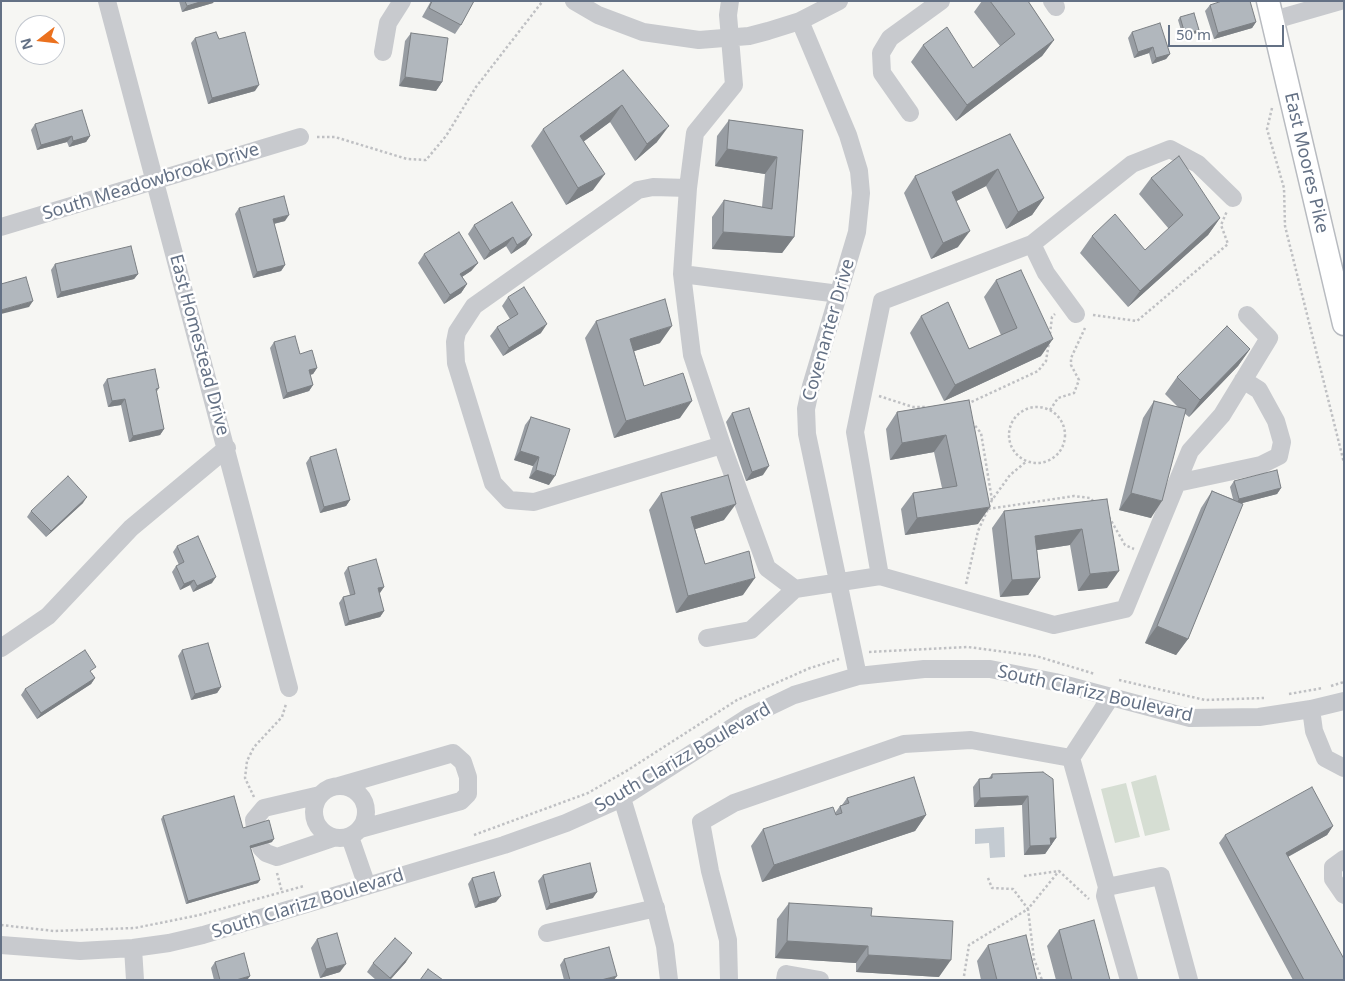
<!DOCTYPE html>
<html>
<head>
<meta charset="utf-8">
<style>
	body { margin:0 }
	#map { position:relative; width:1345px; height:981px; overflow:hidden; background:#f6f6f3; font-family:"Noto Sans",sans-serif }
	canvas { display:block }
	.frame { position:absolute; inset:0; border:2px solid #647185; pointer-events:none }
	.north { position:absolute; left:15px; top:15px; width:50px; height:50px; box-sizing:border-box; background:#fff; border:1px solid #c1c6ce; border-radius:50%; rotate:254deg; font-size:14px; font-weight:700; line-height:20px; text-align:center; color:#647185 }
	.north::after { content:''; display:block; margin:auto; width:18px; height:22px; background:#eb711e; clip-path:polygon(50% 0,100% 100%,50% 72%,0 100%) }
	.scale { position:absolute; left:1168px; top:25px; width:116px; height:22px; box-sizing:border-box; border:2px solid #647185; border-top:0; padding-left:6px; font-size:15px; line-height:18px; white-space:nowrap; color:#647185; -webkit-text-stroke:4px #fff; paint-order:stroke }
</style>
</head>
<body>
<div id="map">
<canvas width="1345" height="981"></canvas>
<div class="frame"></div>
<div class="north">N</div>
<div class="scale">50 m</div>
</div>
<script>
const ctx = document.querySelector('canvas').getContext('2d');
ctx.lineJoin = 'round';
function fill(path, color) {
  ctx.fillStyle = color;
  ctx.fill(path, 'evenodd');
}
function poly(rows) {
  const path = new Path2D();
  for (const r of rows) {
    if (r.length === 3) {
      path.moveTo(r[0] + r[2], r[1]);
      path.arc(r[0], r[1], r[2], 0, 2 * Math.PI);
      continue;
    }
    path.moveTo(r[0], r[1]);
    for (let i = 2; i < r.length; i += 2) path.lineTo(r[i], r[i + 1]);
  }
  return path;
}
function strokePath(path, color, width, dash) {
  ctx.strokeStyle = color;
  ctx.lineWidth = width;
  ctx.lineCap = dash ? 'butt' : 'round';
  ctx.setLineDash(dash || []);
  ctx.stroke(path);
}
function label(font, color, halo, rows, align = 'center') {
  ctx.font = font + ' "Noto Sans",sans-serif';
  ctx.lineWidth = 5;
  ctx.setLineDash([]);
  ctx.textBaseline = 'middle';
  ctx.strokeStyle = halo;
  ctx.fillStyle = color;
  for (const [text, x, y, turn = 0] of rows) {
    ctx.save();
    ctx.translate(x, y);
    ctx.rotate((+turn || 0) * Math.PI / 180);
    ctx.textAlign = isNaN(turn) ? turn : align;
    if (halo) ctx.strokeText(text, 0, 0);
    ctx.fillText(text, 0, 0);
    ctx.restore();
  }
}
fill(poly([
	[1156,775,1170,830,1145,836,1131,782],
	[1126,783,1140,837,1115,843,1101,789]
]), '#d6ded3');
fill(poly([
	[1004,827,1005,857,990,858,989,843,975,844,975,829]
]), '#c4cbd2');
const major = poly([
	[1268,1,1344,324]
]);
strokePath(major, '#b8bbc0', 25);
strokePath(poly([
	[1272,108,1267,129,1284,188,1285,226,1344,463],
	[317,137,335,137,407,159,426,160,446,136,476,87,542,2],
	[1093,315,1137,321,1228,244,1221,225,1227,211],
	[1050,334,1052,317,1055,314],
	[879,396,913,407,926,407],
	[967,404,1038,371,1046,361,1049,342],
	[1037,435,28],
	[1050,410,1058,398,1074,393,1079,380,1071,365,1071,358,1085,328],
	[972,422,981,433,992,500,1010,475,1027,461],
	[992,500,988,509,1074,496,1090,498,1094,502],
	[1109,517,1125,545,1134,549],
	[966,584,978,531,988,509],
	[869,652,968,647,1036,656,1095,674],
	[1119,680,1205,700,1264,698],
	[1331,686,1344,682],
	[1289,694,1323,688],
	[254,797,245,778,247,761,254,747,282,717,286,704],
	[474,835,588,793,628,770,737,700,810,668,839,659],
	[277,873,282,892],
	[1024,876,1059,871,1089,899],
	[988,878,992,888,1013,889,1028,909,1059,871],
	[1,925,54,931,135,928,199,915,304,886],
	[964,976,969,945,1028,909,1034,959,1042,980]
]), '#bfc0c3', 2.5, [2.5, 2.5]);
strokePath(poly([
	[107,1,289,688],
	[574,1,598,15,643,32,699,40,749,36,768,31,800,21,839,1],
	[1052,1,1056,7],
	[1274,20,1340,1],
	[800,21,848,135,859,171,861,193,857,232,811,386,806,409,807,434,858,676],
	[383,52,388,23,402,1],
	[910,113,882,73,881,53,890,38,941,1],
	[688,188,695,133,734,85,728,15,730,1],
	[1233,198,1198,164,1170,149,1132,164,1032,244,882,301,855,432,880,576,1054,625,1125,609,1190,451,1222,415,1269,338,1247,315],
	[1,227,300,137],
	[1032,244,1046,273,1076,314],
	[682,274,688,188,653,187,638,190,474,306,457,332,455,342,456,363,493,483,509,500,534,502,722,445],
	[1177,483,1261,465,1279,456,1282,442,1276,421,1259,390,1243,380],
	[795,589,767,568,722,445,692,355,682,274,839,294],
	[707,638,751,630,795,589,880,576],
	[1,648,48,616,131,528,227,448],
	[1110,698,1071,758,1107,887,1105,896,1129,980],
	[1311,709,1314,731,1325,758,1344,768],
	[339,786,453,753,463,762,468,777,468,794,461,801,360,829],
	[340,812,26],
	[622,798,656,910,665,946,669,980],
	[255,828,254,820,264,808,320,795],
	[350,837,367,886],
	[261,848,266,853,277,857,333,838],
	[1344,859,1333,867,1333,879,1344,895],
	[1107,887,1161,876,1189,980],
	[547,933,656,908],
	[1,945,80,951,133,948,169,943,203,935,504,845,566,823,622,798,750,716,794,695,858,676,924,669,990,669,1055,682,1190,718,1259,717,1311,709,1344,701],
	[133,948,135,980],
	[729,980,728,940,710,871,701,822,734,803,904,744,971,740,1071,758],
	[785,980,786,974,820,980]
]), '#c8cace', 18);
strokePath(major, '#fff', 22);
fill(poly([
	[179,1,214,1,213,3,182,12],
	[431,1,474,1,461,25,455,34,422,17],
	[982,1,1028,1,1054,40,1042,56,956,121,911,62,923,45,973,68,1000,46,974,12],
	[1210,5,1256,22,1252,28,1214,39,1205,11],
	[1180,17,1199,30,1197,33,1183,37,1178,20],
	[1132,32,1170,54,1166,59,1152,64,1149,53,1134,58,1128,38],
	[411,33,442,82,436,91,399,86,405,41],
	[195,38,219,39,255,91,208,104,191,43],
	[623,70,657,142,635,161,610,122,583,142,593,190,566,205,531,146,543,129],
	[729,120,803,130,794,237,782,253,712,249,712,217,724,200,762,207,765,174,715,166,717,136],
	[35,124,90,136,86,142,69,147,67,142,37,150,31,130],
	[1010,134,1044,198,1032,215,1006,229,986,186,956,201,958,247,931,259,904,193,915,176],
	[1151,178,1220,218,1208,235,1128,307,1080,253,1092,236,1145,250,1169,229,1139,194],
	[512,202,526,244,511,254,506,246,484,260,468,234,474,225],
	[239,208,285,221,274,224,285,265,281,271,253,278,235,214],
	[424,254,478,263,471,271,462,277,467,284,461,293,444,304,418,263],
	[55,264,138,274,134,279,57,298,51,270],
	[996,280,1041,356,944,401,910,333,921,316,969,349,1001,335,984,297],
	[508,297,541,333,503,356,490,336,497,327,510,319,502,306],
	[596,321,660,343,634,351,644,386,680,418,614,438,585,338],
	[274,342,300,354,317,368,313,374,310,375,313,385,309,391,283,399,270,348],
	[1250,349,1238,366,1189,417,1184,413,1151,518,1119,510,1143,418,1154,401,1178,407,1165,394,1177,377],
	[107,379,159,388,156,393,164,429,160,435,129,442,121,405,108,407,103,385],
	[969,400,978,524,905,535,901,509,913,493,942,488,934,452,890,460,886,429,897,412],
	[732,413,763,475,746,481,726,422],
	[531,417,549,485,529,478,533,466,514,460,525,425],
	[310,457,350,500,346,506,320,513,306,463],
	[1234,481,1281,488,1277,494,1242,503,1188,639,1176,655,1145,643,1201,508,1212,491,1233,499,1230,487],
	[661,493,724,520,695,529,705,564,743,595,676,613,649,510],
	[1107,499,1107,588,1078,591,1070,545,1037,550,1040,578,1028,595,1000,597,992,528,1004,511],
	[83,503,46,537,27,517,31,511],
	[177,546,212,583,193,592,190,585,180,590,172,572,176,566,179,565,173,552],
	[348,567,384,587,379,593,384,611,380,617,345,626,339,603,343,597,350,595,344,573],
	[182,650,221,687,217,693,191,700,178,656],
	[92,673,95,678,91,684,37,719,21,695,25,689],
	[1043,772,1056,838,1045,854,1024,855,1022,805,974,807,973,787,979,779,989,778,992,774],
	[847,798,926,815,915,831,762,882,751,846,763,829,835,813,840,806,842,805],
	[163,816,243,828,272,842,251,848,258,883,186,904,161,819],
	[1333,826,1327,835,1288,857,1344,980,1293,980,1219,843,1225,835],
	[543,875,593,898,546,910,538,881],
	[472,878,496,902,475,908,468,884],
	[789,903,871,916,939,977,856,972,856,963,775,958,777,919],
	[1059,930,1110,980,1056,980,1047,946],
	[317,939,340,972,320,978,311,948],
	[988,945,1037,980,981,980,977,961],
	[564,959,614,980,564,980,560,965],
	[215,962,250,976,247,980,214,980,211,968],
	[406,962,390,980,376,980,367,972,373,963]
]), '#989da3');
fill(poly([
	[203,1,214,1,213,3,182,12,187,6],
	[1256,22,1252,28,1214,39,1218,33],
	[1199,30,1197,33,1183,37,1185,34],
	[1054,40,1042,56,956,121,967,105],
	[1153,47,1149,53,1134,58,1138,52],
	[1170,54,1166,59,1152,64,1156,58],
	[405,77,442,82,436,91,399,86],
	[259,85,255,91,208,104,212,98],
	[622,105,610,122,568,153,580,136],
	[669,126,657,142,635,161,647,144],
	[72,136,67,142,37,150,41,145],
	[90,136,86,142,69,147,73,141],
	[727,149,777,157,765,174,715,166],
	[998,169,986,186,941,209,952,192],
	[605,174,593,190,566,205,578,188],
	[1044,198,1032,215,1006,229,1018,212],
	[289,215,285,221,268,225,273,219],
	[1220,218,1208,235,1128,307,1140,291],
	[970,231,958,247,931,259,943,243],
	[723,232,794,237,782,253,712,249],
	[532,235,526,244,511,254,517,245],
	[513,237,506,246,484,260,490,251],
	[478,263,471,271,454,282,460,274],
	[285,265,281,271,253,278,257,272],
	[138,274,134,279,57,298,61,292],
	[467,284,461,293,444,304,450,295],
	[33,301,29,307,1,314,1,310],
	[547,324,541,333,503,356,509,348],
	[672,326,660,343,619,356,630,339],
	[1053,339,1041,356,944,401,955,385],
	[1250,349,1238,366,1189,417,1200,400],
	[317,368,313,374,305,376,309,370],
	[313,385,309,391,283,399,287,393],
	[125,399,121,405,108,407,112,401],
	[692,401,680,418,614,438,626,421],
	[164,429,160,435,129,442,133,436],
	[946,435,934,452,890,460,902,443],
	[520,451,539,457,533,466,514,460],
	[769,466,763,475,746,481,752,472],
	[536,470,555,476,549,485,529,478],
	[1281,488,1277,494,1235,505,1239,499],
	[1131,493,1162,501,1151,518,1119,510],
	[87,497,83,503,46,537,51,531],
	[350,500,346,506,320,513,324,507],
	[736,504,724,520,680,534,691,517],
	[990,507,978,524,905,535,917,518],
	[1082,529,1070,545,1024,552,1035,536],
	[1119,571,1107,588,1078,591,1090,574],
	[216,577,212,583,193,592,197,586],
	[755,578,743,595,676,613,688,596],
	[1040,578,1028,595,1000,597,1012,580],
	[194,580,190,585,180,590,184,584],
	[384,587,380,593,373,594,378,588],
	[384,611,380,617,345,626,349,621],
	[1157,626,1188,639,1176,655,1145,643],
	[95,678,91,684,37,719,41,713],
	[221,687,217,693,191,700,195,694],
	[1028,796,1022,805,974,807,980,798],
	[926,815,915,831,762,882,774,865],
	[1333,826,1327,835,1280,861,1286,853],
	[1050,838,1056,838,1045,854,1024,855,1030,846],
	[274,839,272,842,248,849,250,846],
	[260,880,258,883,186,904,188,901],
	[597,892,593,898,546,910,550,904],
	[501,896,496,902,475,908,479,902],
	[787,941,868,946,856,963,775,958],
	[412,953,406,962,390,980,389,980],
	[868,955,951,960,939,977,856,972],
	[346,964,340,972,320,978,326,969],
	[250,976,247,980,236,980],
	[617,976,614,980,601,980]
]), '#7c8084');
const building = poly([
	[185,1,203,1,187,6,185,1],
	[432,1,474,1,461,25,429,8,432,1],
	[990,1,1028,1,1054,40,967,105,923,45,947,27,973,68,1015,34,990,1],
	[1222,1,1250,1,1256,22,1218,33,1210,5,1222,1],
	[1194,13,1199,30,1185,34,1180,17,1194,13],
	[1160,23,1170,54,1156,58,1153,47,1138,52,1132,32,1160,23],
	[216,32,219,39,245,32,259,85,212,98,195,38,216,32],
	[411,33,448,38,442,82,405,77,411,33],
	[623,70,669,126,647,144,622,105,580,136,605,174,578,188,543,129,623,70],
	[82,110,90,136,73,141,72,136,41,145,35,124,82,110],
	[729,120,803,130,794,237,723,232,724,200,772,209,777,157,727,149,729,120],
	[1010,134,1044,198,1018,212,998,169,952,192,970,231,943,243,915,176,1010,134],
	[1179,156,1220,218,1140,291,1092,236,1115,214,1145,250,1183,215,1151,178,1179,156],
	[284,196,289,215,273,219,285,265,257,272,239,208,284,196],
	[512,202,532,235,517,245,513,237,490,251,474,225,512,202],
	[459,232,478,263,460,274,467,284,450,295,424,254,459,232],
	[131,246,138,274,61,292,55,264,131,246],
	[1021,270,1053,339,955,385,921,316,948,302,969,349,1017,328,996,280,1021,270],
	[26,277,33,301,1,310,1,284,26,277],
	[524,287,547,324,509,348,497,327,518,314,508,297,524,287],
	[665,299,672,326,630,339,644,386,683,373,692,401,626,421,596,321,665,299],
	[1227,326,1250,349,1200,400,1177,377,1227,326],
	[295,336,300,354,312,350,317,368,309,370,313,385,287,393,274,342,295,336],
	[155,369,159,388,156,389,164,429,133,436,125,399,112,401,107,379,155,369],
	[969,400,990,507,917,518,913,493,957,486,946,435,902,443,897,412,969,400],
	[1154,401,1186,409,1162,501,1131,493,1154,401],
	[749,408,769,466,752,472,732,413,749,408],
	[531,417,570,429,555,476,536,470,539,457,520,451,531,417],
	[336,449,350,500,324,507,310,457,336,449],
	[1277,470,1281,488,1239,499,1234,481,1277,470],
	[728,475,736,504,691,517,705,564,749,551,755,578,688,596,661,493,728,475],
	[68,476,87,497,51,531,31,511,68,476],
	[1212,491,1243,504,1188,639,1157,626,1212,491],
	[1107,499,1119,571,1090,574,1082,529,1035,536,1040,578,1012,580,1004,511,1107,499],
	[198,536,216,577,197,586,194,580,184,584,176,566,184,562,177,546,198,536],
	[376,559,384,587,378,588,384,611,349,621,343,597,355,594,348,567,376,559],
	[208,643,221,687,195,694,182,650,208,643],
	[85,650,96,667,90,671,95,678,41,713,25,689,85,650],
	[1043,772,1053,779,1056,838,1050,838,1051,845,1030,846,1028,796,980,798,979,779,992,778,992,774,1043,772],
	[914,777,926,815,774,865,763,829,833,807,836,815,842,813,840,806,849,803,847,798,914,777],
	[1312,787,1333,826,1286,853,1344,959,1344,980,1304,980,1225,835,1312,787],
	[234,796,243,828,269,820,274,839,250,846,260,880,188,901,163,816,234,796],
	[590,863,597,892,550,904,543,875,590,863],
	[494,872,501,896,479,902,472,878,494,872],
	[789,903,872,908,871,916,953,921,951,960,868,955,868,946,787,941,789,903],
	[1094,920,1110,980,1072,980,1059,930,1094,920],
	[337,933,346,964,326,969,317,939,337,933],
	[1026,935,1037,980,997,980,988,945,1026,935],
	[395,938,412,953,390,978,373,963,395,938],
	[609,947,617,976,601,980,570,980,564,959,609,947],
	[244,953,250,976,236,980,220,980,215,962,244,953],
	[428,969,443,980,420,980,428,969]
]);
fill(building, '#b1b7bd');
strokePath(building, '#7c8084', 1);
label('18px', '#647185', '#fff', [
	["East Moores Pike",1306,163,77],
	["South Meadowbrook Drive",151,182,-17],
	["Covenanter Drive",829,330,-74],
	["East Homestead Drive",199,345,75],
	["South Clarizz Boulevard",1095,694,13],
	["South Clarizz Boulevard",683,758,-30],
	["South Clarizz Boulevard",308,904,-17]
]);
</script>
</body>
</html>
